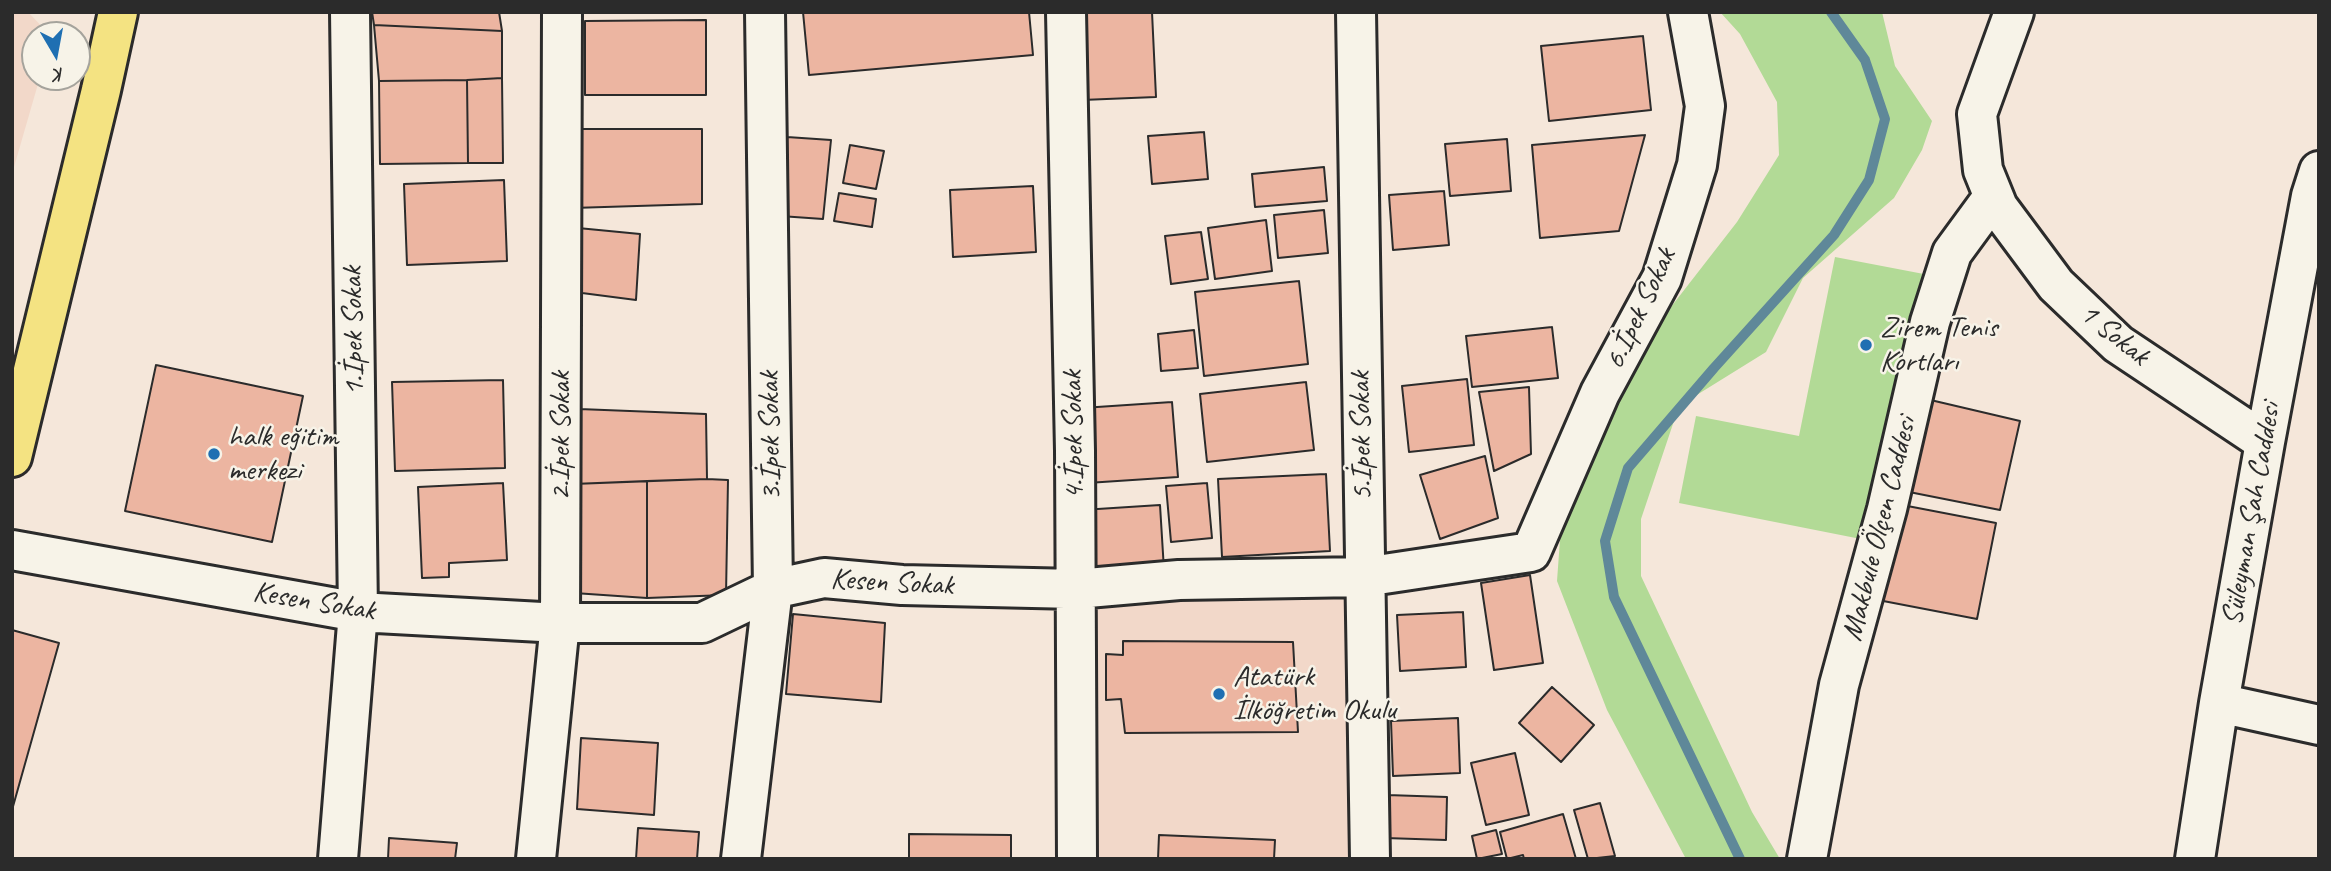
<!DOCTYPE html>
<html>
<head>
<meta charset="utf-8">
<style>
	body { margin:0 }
	#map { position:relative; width:2331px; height:871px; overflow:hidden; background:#f5e7da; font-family:Caveat,sans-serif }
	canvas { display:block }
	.frame { position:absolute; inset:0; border:14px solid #2b2b2b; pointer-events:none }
	.north { position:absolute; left:21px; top:21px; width:70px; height:70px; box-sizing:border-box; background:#f7f3e8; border:2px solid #a5a39c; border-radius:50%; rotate:170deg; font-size:19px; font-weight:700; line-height:28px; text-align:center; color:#2b2b2b }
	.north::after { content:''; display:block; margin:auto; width:24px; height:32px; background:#1f6fb2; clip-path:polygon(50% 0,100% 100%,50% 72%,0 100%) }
</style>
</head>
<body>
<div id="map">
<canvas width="2331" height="871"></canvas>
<div class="frame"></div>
<div class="north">K</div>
</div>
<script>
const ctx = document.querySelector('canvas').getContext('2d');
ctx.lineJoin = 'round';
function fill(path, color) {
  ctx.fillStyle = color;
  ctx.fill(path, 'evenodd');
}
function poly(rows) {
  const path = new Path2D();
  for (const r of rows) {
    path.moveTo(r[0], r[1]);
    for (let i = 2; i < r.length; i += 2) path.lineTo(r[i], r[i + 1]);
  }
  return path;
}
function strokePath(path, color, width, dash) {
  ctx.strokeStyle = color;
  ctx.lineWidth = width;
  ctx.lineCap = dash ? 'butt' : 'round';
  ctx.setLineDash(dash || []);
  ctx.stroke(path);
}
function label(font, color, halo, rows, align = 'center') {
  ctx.font = font + ' Caveat,sans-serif';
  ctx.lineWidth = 5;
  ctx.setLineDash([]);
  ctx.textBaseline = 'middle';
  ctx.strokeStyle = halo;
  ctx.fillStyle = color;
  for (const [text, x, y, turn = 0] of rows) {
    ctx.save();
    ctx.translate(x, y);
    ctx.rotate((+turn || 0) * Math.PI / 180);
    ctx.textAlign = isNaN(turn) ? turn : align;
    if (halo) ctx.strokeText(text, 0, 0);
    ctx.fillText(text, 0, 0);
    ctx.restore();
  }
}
fill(poly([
	[12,12,28,12,50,35,35,35,35,77,40,77,12,174],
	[1364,577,1350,859,1087,859,1076,582]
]), '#f2d8c9');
fill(poly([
	[1720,12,1882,12,1895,66,1932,121,1922,150,1894,198,1803,278,1766,352,1679,406,1641,519,1641,576,1752,812,1780,859,1686,859,1607,710,1557,581,1564,485,1594,406,1737,222,1779,155,1777,102,1740,34],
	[1835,257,1929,275,1876,542,1679,503,1696,416,1799,436]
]), '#b2da96');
strokePath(poly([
	[1740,859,1614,597,1605,541,1628,468,1714,368,1834,235,1869,180,1885,119,1865,60,1831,12]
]), '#5f8899', 10);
const building = poly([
	[372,12,499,12,502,31,374,25,372,12],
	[803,12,1029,12,1033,55,809,75,803,12],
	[1079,12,1152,12,1156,97,1082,100,1079,12],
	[706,20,706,95,585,95,585,21,706,20],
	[374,25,502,31,502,78,467,80,379,81,374,25],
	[1643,36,1651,110,1549,121,1541,46,1643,36],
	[502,78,503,163,468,163,467,80,502,78],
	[467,80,468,163,380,164,379,81,467,80],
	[574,129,702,129,702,204,572,208,574,129],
	[1204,132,1208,179,1152,184,1148,136,1204,132],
	[1645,135,1619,231,1540,238,1532,145,1645,135],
	[787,137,831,140,823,219,780,216,787,137],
	[1507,139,1511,191,1450,196,1445,144,1507,139],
	[850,145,884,151,876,189,843,183,850,145],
	[1324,167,1327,201,1255,207,1252,174,1324,167],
	[504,180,507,261,407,265,404,184,504,180],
	[1033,186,1036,252,953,257,950,190,1033,186],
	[1444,191,1449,245,1393,250,1389,195,1444,191],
	[839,193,876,199,872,227,834,221,839,193],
	[1324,210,1328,253,1278,258,1274,215,1324,210],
	[1266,220,1272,271,1215,279,1208,228,1266,220],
	[578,228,640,234,636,300,582,293,578,228],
	[1201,232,1208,279,1171,284,1165,236,1201,232],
	[1299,281,1308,364,1204,376,1195,292,1299,281],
	[1552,327,1558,378,1472,387,1466,336,1552,327],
	[1194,330,1198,368,1161,371,1158,334,1194,330],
	[156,365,303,396,272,542,125,511,156,365],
	[1467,379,1474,445,1409,452,1402,386,1467,379],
	[503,380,505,468,395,471,392,382,503,380],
	[1306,382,1314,450,1207,462,1200,394,1306,382],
	[1529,387,1531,454,1494,471,1479,392,1529,387],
	[1922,398,2020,421,2000,510,1899,490,1922,398],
	[1172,402,1178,477,1087,483,1082,408,1172,402],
	[579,409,706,414,707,479,573,484,579,409],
	[1485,456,1498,518,1440,539,1420,475,1485,456],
	[1326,474,1330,551,1222,557,1218,479,1326,474],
	[707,479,728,480,726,595,647,598,647,481,707,479],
	[647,481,647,598,574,593,573,484,647,481],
	[503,483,507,560,449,563,449,577,422,578,418,487,503,483],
	[1207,483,1212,538,1171,542,1166,486,1207,483],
	[1897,504,1996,523,1977,619,1878,600,1897,504],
	[1160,505,1164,570,1086,575,1082,510,1160,505],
	[1530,575,1543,663,1494,670,1481,583,1530,575],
	[1463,612,1466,667,1400,671,1397,615,1463,612],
	[793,614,885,623,881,702,786,694,793,614],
	[12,630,59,643,12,810,12,630],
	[1123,641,1293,642,1298,732,1125,733,1121,699,1106,700,1106,654,1123,655,1123,641],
	[1552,687,1594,725,1561,762,1519,723,1552,687],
	[1458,718,1460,773,1393,776,1391,721,1458,718],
	[581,738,658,743,654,815,577,809,581,738],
	[1515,753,1529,815,1486,825,1471,763,1515,753],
	[1387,795,1447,797,1446,840,1385,838,1387,795],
	[1600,803,1615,856,1588,859,1574,810,1600,803],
	[1563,814,1576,859,1524,859,1523,855,1507,859,1500,832,1563,814],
	[638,828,699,832,697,859,636,859,638,828],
	[1496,830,1502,854,1477,859,1472,836,1496,830],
	[909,834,1011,835,1011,859,909,859,909,834],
	[1159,835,1275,840,1274,859,1158,859,1159,835],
	[389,838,457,843,455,859,388,859,389,838]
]);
fill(building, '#ecb5a1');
strokePath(building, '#2b2b2b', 2);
const minor = poly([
	[1066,12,1075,451,1077,859],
	[1356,12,1370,859],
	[2014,12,1977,114,1983,170,1998,207,2056,285,2118,344,2265,442],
	[12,550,358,612,560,623,702,623,773,589,824,578,902,585,1076,589,1179,580,1364,577,1531,552,1600,393,1662,278,1697,165,1705,106,1688,12],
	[2219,703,2319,725],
	[338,859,358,612,350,12],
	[536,859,560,623,562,12],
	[741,859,773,589,765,12],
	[1807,859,1839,685,1887,509,1930,322,1952,253,1993,197],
	[2195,859,2219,703,2265,442,2311,196,2319,171]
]);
const major = poly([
	[12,457,101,90,118,12]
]);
strokePath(minor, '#2b2b2b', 44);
strokePath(major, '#2b2b2b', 44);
strokePath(minor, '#f7f3e8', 38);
strokePath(major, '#f4e382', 38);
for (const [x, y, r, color] of [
	[1866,345,7,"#1f6fb2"],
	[214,454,7,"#1f6fb2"],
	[1219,694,7,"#1f6fb2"]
]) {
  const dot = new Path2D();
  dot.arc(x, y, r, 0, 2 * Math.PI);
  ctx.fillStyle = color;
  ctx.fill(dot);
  strokePath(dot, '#f7f3e8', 2.5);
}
label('30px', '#2b2b2b', '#f7f3e8', [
	["6.İpek Sokak",1641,309,-65],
	["1.İpek Sokak",354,331,-91],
	["1 Sokak",2114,335,39],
	["4.İpek Sokak",1074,435,-91],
	["2.İpek Sokak",561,436,-90],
	["3.İpek Sokak",771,436,-91],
	["5.İpek Sokak",1362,436,-91],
	["Süleyman Şah Caddesi",2252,514,-80],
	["Makbule Ölçen Caddesi",1880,529,-76],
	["Kesen Sokak",892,583,3],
	["Kesen Sokak",314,602,9]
]);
label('30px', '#2b2b2b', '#f7f3e8', [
	["Zirem Tenis",1880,328],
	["Kortları",1880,362],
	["halk eğitim",228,437],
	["merkezi",228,471],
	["Atatürk",1233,677],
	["İlköğretim Okulu",1233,711]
], 'left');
</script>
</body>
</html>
